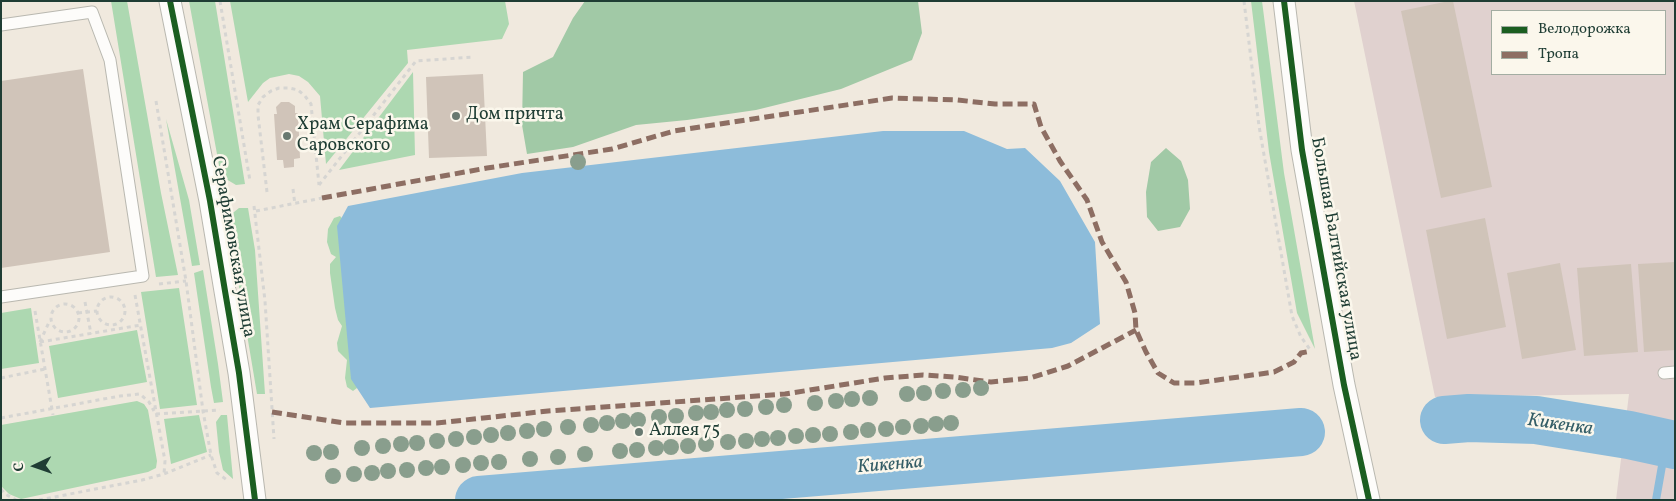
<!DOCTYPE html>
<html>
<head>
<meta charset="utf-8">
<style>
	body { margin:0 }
	#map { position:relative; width:1676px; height:501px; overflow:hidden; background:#f0e9de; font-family:Vollkorn,serif }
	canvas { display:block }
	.frame { position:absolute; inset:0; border:2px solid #1f3d34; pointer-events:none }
	.legend { position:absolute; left:1491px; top:10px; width:175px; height:65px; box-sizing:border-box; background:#fbf7ec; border:1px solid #a3ada2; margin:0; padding:6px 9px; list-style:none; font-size:15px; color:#1f3d34 }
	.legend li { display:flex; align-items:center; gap:10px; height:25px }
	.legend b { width:25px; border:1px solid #a3ada2 }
	.north { position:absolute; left:10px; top:441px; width:50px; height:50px; -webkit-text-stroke:4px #fbf7ec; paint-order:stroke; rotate:267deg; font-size:14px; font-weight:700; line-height:20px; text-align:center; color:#1f3d34 }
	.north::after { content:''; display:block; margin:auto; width:18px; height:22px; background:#1f3d34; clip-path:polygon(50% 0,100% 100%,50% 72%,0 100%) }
</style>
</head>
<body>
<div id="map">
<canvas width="1676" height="501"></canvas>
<div class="frame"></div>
<ul class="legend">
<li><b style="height:6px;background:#1b5e20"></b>Велодорожка</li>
<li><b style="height:6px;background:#8d6e63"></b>Тропа</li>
</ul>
<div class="north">С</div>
</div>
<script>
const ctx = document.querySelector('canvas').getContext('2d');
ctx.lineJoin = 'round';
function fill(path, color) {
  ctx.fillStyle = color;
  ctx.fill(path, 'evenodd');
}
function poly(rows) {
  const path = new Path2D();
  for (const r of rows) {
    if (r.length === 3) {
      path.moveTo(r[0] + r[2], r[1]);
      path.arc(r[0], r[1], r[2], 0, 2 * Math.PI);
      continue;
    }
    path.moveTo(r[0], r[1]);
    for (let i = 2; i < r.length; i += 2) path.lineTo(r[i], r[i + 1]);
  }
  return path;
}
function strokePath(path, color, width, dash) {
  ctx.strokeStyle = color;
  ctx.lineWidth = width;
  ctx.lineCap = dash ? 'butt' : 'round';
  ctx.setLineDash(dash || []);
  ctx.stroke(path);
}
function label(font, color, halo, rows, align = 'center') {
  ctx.font = font + ' Vollkorn,serif';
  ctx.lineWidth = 5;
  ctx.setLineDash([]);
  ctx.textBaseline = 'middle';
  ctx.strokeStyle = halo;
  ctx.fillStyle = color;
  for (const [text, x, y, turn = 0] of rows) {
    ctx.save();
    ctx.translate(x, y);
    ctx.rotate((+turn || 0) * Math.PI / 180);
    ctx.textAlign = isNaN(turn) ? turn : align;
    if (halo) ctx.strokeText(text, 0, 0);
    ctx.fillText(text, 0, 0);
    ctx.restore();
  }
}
fill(poly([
	[1354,1,1675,1,1675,500,1616,500,1629,394,1435,397],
	[1492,11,1665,11,1665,74,1492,74]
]), '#e0d1cf');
fill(poly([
	[111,1,127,1,161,193,178,275,156,277],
	[189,1,215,1,245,184,236,185,221,176],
	[230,1,505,1,509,24,502,39,407,50,408,63,326,164,320,96,308,82,299,76,289,74,270,78,263,83,248,102],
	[1251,1,1262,1,1284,173,1315,349,1297,313,1269,152],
	[413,72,415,155,339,170],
	[166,119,189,200,200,265,192,266],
	[239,208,248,208,255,250,265,394,257,394,228,221,229,216],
	[340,216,347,224,357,388,353,391,347,387,345,378,347,360,338,351,337,343,342,326,338,320,335,308,330,273,330,264,336,257,331,254,327,242,328,229,334,218],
	[203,270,218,364,223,402,214,403,211,387,194,273],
	[179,288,197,405,160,409,141,292],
	[31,308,39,363,1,369,1,313],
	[137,330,147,382,58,398,49,346],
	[137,401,144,404,148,410,157,461,156,468,148,472,21,499,9,494,1,486,1,425],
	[199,415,207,452,171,464,164,419],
	[221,415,227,415,233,479,223,470,219,452,216,422]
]), '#add8b1');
fill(poly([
	[585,1,918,1,922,33,912,60,841,89,756,110,687,120,636,125,573,147,527,154,522,125,523,72,553,57,573,18],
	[1166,148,1181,161,1188,180,1190,209,1180,227,1158,231,1147,217,1146,192,1151,162]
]), '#a1c9a6');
fill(poly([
	[883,131,964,131,1007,149,1025,148,1060,181,1095,242,1100,324,1071,343,1052,348,370,408,351,379,337,226,348,206,522,173]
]), '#8dbcda');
strokePath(poly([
	[1656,500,1666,443]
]), '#8dbcda', 8);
strokePath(poly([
	[1444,420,1469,418,1536,420,1629,435,1675,445],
	[479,500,1301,432]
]), '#8dbcda', 48);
fill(poly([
	[1449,1,1453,1,1492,187,1441,198,1401,11],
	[83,69,110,252,1,268,1,81],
	[483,74,487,156,429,158,426,77],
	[281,102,289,102,295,106,295,113,298,113,300,158,294,159,294,167,284,168,283,160,277,160,274,114,277,114,276,107],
	[1485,218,1506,327,1447,339,1426,230],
	[1675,262,1675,350,1644,352,1638,264],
	[1560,263,1576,350,1522,359,1507,273],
	[1631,264,1638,352,1584,356,1577,268]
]), '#d0c4b9');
const lane = poly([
	[1,25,92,12,110,60,143,276,1,297],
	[1664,373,1675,372]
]);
const street = poly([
	[170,1,210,201,225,291,239,373,255,500],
	[1284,1,1302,150,1344,385,1369,500]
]);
strokePath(lane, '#b9b8b0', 13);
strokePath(street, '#b9b8b0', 23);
strokePath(poly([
	[220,1,250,181],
	[1244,1,1259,126,1292,316,1301,337,1311,351],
	[156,101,186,281,203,411,211,455,217,473,227,480],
	[319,185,416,61,474,57],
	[293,189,295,205],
	[267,192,258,115,258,105,263,97,271,91,279,88,289,88,298,90,305,96,311,104,319,185],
	[254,206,265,301,274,439],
	[256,211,322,198],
	[159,284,186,281],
	[135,295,165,461,164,474],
	[111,311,14],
	[85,302,91,334],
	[65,318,14],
	[35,311,53,415],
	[78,313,97,311],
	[40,342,141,325],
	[40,342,50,320],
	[1,378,45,369],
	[156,414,220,410],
	[1,418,120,396,140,394,149,402,154,411],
	[1,489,5,494,16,500],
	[39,500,142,480,164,474,211,455]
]), '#d6d5d2', 3, [4, 4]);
strokePath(lane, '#fdfcfa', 11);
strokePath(street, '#fdfcfa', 21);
strokePath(poly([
	[322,198,487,168,612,149,674,131,892,98,957,100,995,104,1034,104,1041,127,1060,161,1087,200,1102,242,1126,282,1135,313,1136,330,1146,352,1158,373,1174,383,1196,383,1274,372,1294,362,1301,353,1311,351],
	[272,412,344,423,437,423,548,411,785,394,885,378,923,375,954,377,991,382,1030,378,1068,366,1136,330]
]), '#8d6e63', 5, [10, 5]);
strokePath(poly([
	[170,1,210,201,225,291,239,373,255,500],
	[1284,1,1302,150,1344,385,1369,500]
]), '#1b5e20', 6);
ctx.fillStyle = '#899e8d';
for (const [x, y] of [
	[578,162],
	[981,388],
	[963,390],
	[943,391],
	[924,393],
	[907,394],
	[870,398],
	[852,399],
	[836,401],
	[815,403],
	[784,405],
	[766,407],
	[745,409],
	[727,410],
	[711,412],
	[696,413],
	[676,416],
	[659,417],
	[638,420],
	[623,421],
	[607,423],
	[951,423],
	[936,424],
	[591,425],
	[921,426],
	[568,427],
	[903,427],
	[544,429],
	[886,429],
	[868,430],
	[527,431],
	[851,432],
	[508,433],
	[830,434],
	[491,435],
	[813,435],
	[796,436],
	[474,437],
	[778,438],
	[456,439],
	[762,439],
	[437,441],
	[746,441],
	[728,442],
	[417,443],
	[401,444],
	[706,444],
	[383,446],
	[688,446],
	[671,447],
	[362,448],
	[656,448],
	[637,450],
	[620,451],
	[331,452],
	[314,453],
	[585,454],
	[558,457],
	[530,459],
	[499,462],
	[481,463],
	[463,465],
	[442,467],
	[426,468],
	[407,470],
	[388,471],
	[372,473],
	[354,474],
	[333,476]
]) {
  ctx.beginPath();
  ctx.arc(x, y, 8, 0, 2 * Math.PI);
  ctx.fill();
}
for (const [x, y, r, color] of [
	[456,116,5,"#687970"],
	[287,136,5,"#687970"],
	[639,432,5,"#687970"]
]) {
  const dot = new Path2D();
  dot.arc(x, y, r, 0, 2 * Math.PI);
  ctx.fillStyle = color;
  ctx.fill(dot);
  strokePath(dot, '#fbf7ec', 2);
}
label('18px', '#1f3d34', '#fbf7ec', [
	["Дом причта",466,116],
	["Храм Серафима",297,126],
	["Саровского",297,147],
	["Аллея 75",649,432]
], 'left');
label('18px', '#1f3d34', '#fbf7ec', [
	["Серафимовская улица",232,247,80],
	["Большая Балтийская улица",1335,249,80]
]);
label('italic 19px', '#335d66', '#fbf7ec', [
	["Кикенка",1560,426,8],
	["Кикенка",890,466,-5]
]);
</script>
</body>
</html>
